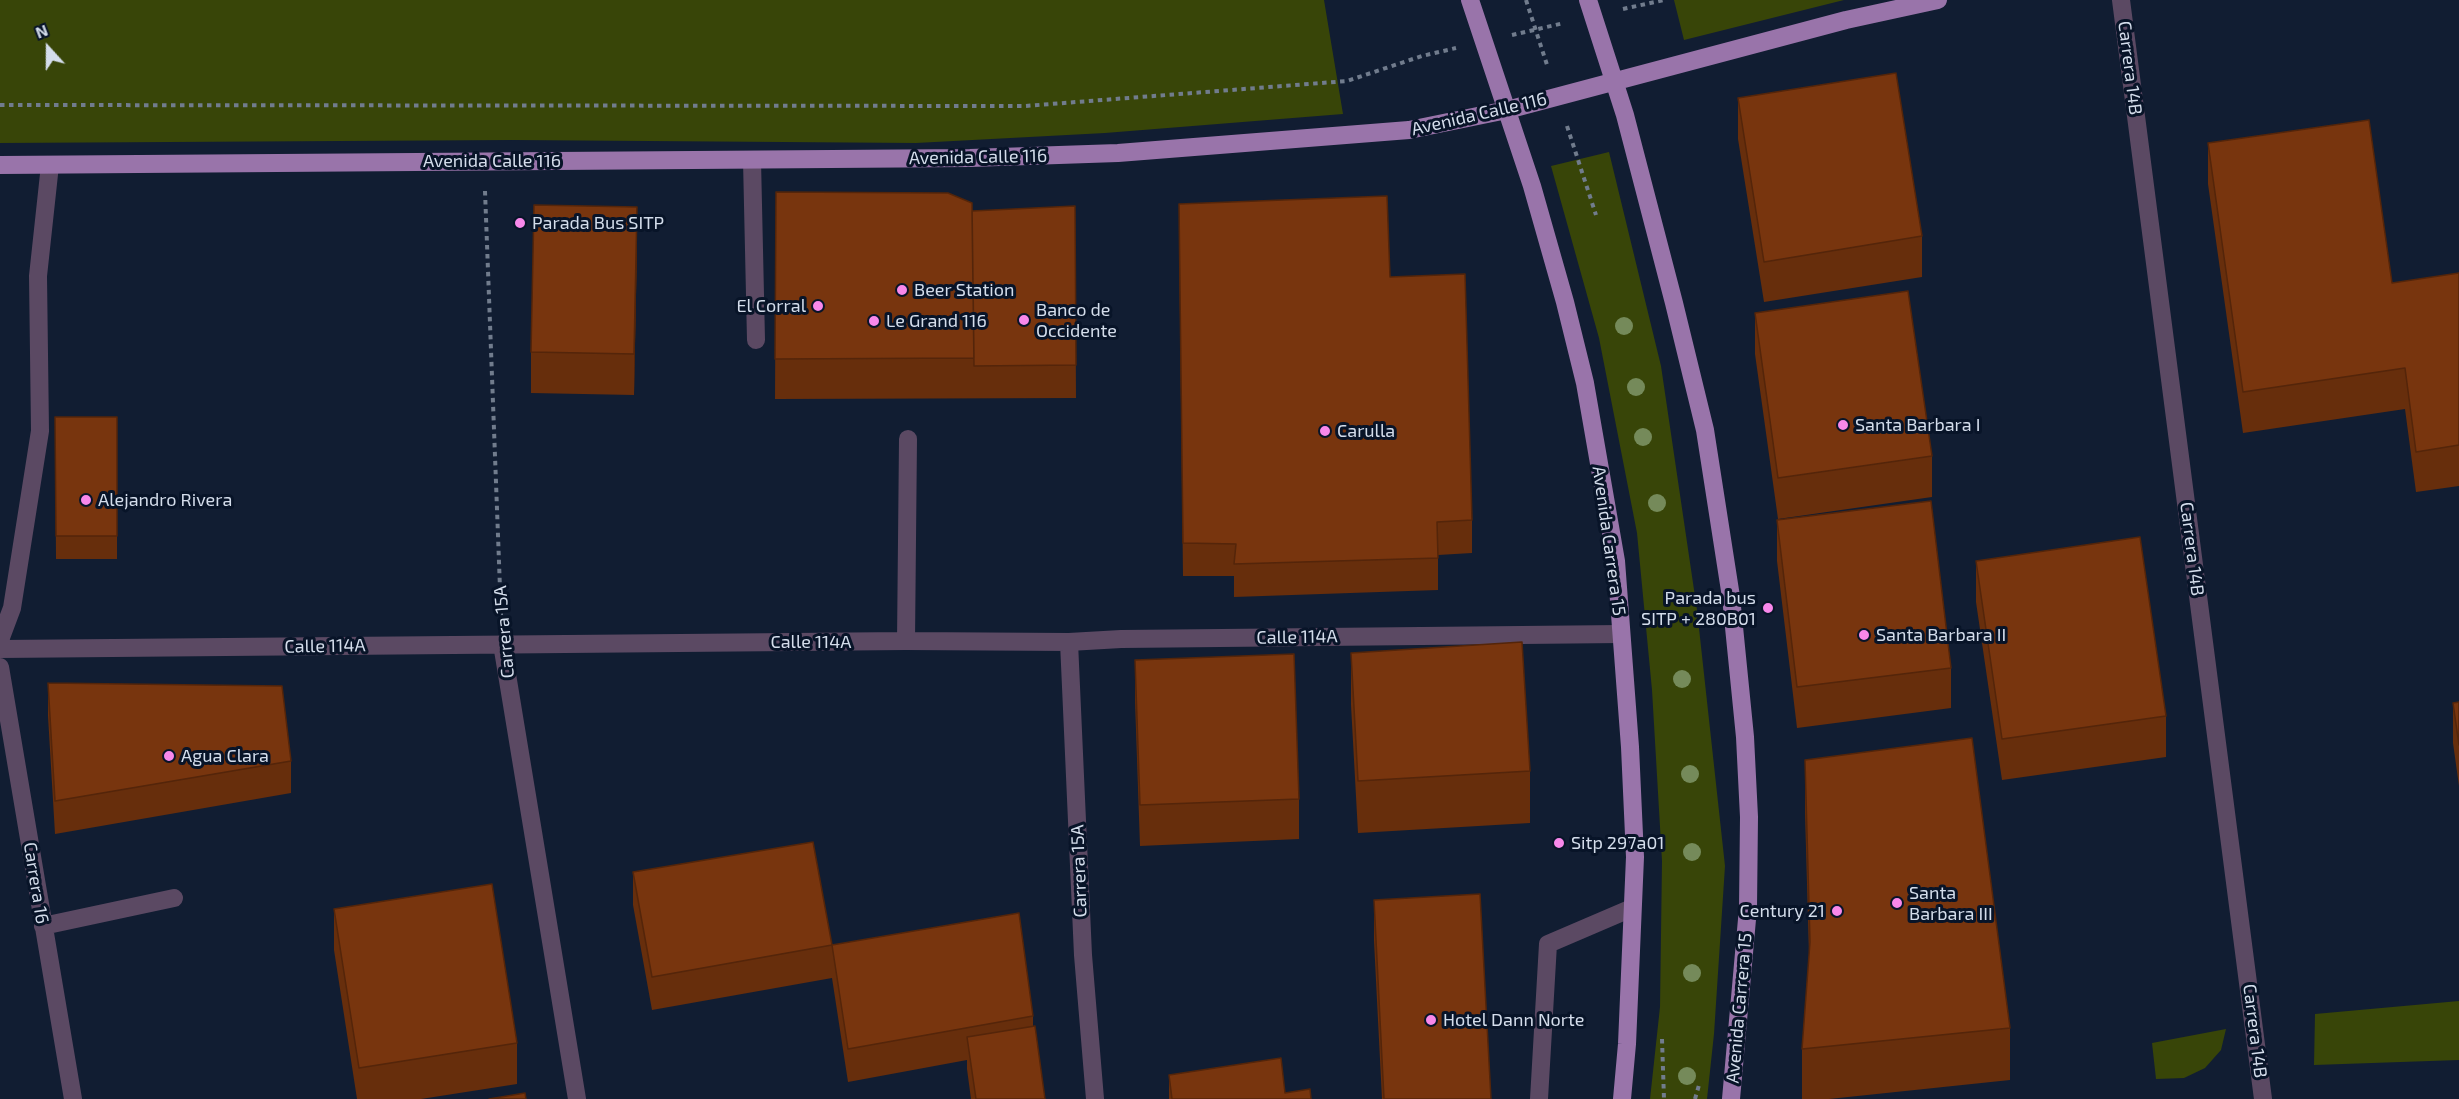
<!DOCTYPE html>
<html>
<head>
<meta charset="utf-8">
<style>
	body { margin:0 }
	#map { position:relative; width:2459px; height:1099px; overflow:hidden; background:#111d32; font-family:"Exo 2",sans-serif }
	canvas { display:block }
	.north { position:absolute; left:18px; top:18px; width:60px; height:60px; -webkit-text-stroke:4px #081428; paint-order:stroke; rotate:339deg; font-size:16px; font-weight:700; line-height:24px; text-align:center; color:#d4ddeb }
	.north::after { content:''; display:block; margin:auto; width:21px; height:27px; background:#d4ddeb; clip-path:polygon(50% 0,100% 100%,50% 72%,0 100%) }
</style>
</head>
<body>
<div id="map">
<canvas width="2459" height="1099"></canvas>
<div class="north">N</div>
</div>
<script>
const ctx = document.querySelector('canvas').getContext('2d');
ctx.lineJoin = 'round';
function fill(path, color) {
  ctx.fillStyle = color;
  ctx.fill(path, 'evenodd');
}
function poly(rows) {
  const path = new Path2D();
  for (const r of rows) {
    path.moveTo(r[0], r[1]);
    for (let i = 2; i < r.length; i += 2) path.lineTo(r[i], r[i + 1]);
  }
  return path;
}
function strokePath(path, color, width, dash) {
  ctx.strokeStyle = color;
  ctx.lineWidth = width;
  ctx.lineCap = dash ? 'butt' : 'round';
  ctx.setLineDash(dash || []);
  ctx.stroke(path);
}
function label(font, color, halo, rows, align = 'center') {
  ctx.font = font + ' "Exo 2",sans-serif';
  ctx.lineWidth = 6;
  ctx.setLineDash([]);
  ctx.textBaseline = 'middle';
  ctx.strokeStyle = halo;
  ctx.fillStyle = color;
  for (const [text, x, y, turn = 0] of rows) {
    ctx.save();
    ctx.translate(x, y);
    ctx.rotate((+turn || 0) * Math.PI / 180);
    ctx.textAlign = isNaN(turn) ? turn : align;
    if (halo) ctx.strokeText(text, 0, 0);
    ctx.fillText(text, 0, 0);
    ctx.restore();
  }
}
fill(poly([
	[0,0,1324,0,1343,114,1105,133,916,143,513,140,0,143],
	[1674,0,1844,0,1684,40],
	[1609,152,1661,366,1697,610,1725,866,1714,1034,1707,1099,1650,1099,1660,1007,1662,861,1652,690,1637,533,1599,338,1551,166],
	[2459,1001,2459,1060,2314,1065,2315,1014],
	[2226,1029,2221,1050,2205,1068,2184,1078,2156,1079,2152,1043]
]), '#384508');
strokePath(poly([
	[1526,0,1548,68],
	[1623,9,1664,0],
	[1512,35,1564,23],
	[0,105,1025,106,1347,81,1422,56,1456,48],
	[1567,126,1596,215],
	[485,191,501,615],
	[1662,1039,1664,1099],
	[1695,1099,1699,1085]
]), '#717c8d', 4, [4.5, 4.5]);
strokePath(poly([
	[2121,0,2263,1099],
	[752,160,756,340],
	[0,640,12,608,40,431,38,276,50,165],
	[906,641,908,439],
	[1069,642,1083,955,1095,1099],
	[502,644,577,1099],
	[0,649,906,641,1069,642,1121,639,1621,634],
	[0,667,73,1099],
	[43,926,174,898],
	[1539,1099,1548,944,1632,908]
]), '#5b4963', 18);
strokePath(poly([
	[1470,0,1532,186,1565,302,1585,383,1616,561,1630,747,1635,857,1627,1044,1622,1099],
	[1588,0,1625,115,1674,303,1705,430,1731,597,1745,737,1749,817,1748,908,1731,1099],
	[0,165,970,158,1118,153,1409,130,1507,110,1846,20,1938,0]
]), '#9974aa', 18);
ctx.fillStyle = '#758a5a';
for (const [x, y] of [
	[1624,326],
	[1636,387],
	[1643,437],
	[1657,503],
	[1682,679],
	[1690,774],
	[1692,852],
	[1692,973],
	[1687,1076]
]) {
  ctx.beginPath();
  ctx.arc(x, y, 9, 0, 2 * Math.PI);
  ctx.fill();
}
fill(poly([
	[1738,98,1922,236,1922,277,1764,302,1738,139],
	[2208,143,2392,283,2459,273,2459,486,2416,492,2405,409,2243,433,2208,184],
	[776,192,972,211,1075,206,1076,398,775,399],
	[1179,237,1390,277,1472,520,1472,553,1438,555,1438,590,1234,597,1234,576,1183,576],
	[637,248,634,395,531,393,531,352],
	[1755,313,1932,456,1932,497,1778,519,1755,354],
	[55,417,117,417,117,559,56,559],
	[1777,520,1951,668,1951,708,1797,728,1777,561],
	[1976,561,2166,716,2166,757,2002,780,1976,602],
	[1351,653,1530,771,1530,823,1358,833,1351,705],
	[1135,660,1299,799,1299,839,1140,846,1135,701],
	[48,683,291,761,291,793,55,834,48,716],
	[2459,702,2459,786,2453,743,2453,703],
	[1805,760,2010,1028,2010,1080,1829,1099,1802,1099,1802,1049,1809,955,1805,813],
	[633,872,832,945,1033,1016,1033,1027,1045,1099,971,1099,967,1069,967,1060,848,1082,832,978,652,1010,633,905],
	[1374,900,1491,1099,1382,1099,1374,941],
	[334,909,517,1043,517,1084,421,1099,357,1099,334,950],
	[1169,1075,1285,1093,1311,1099,1169,1099]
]), '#672e0c');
fill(poly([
	[637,207,637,248,634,395,634,354]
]), '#54250a');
const building = poly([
	[1896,73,1922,236,1764,262,1738,98,1896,73],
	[2369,120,2392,283,2459,273,2459,445,2416,452,2405,368,2243,392,2208,143,2369,120],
	[776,192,948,193,972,203,974,358,775,359,776,192],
	[1387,196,1390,277,1465,274,1472,520,1437,522,1438,558,1234,564,1236,544,1183,543,1179,204,1387,196],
	[534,205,637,207,634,354,531,352,534,205],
	[1075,206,1076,365,974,366,972,211,1075,206],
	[1908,291,1932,456,1778,478,1755,313,1908,291],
	[55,417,117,417,117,536,56,536,55,417],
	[1931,501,1951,668,1797,687,1777,520,1931,501],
	[2140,537,2166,716,2002,739,1976,561,2140,537],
	[1522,642,1530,771,1358,781,1351,653,1522,642],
	[1294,654,1299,799,1140,805,1135,660,1294,654],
	[48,683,282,686,291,761,55,801,48,683],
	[2459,702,2459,745,2453,703,2459,702],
	[1972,738,2010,1028,1802,1049,1810,942,1805,760,1972,738],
	[813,842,832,945,652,977,633,872,813,842],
	[492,884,517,1043,359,1068,334,909,492,884],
	[1480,894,1491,1099,1384,1099,1374,900,1480,894],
	[1019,913,1033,1016,848,1049,832,945,1019,913],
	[1035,1026,1045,1099,976,1099,967,1037,1035,1026],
	[1281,1058,1285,1093,1310,1089,1311,1099,1172,1099,1169,1075,1281,1058],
	[525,1093,526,1099,489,1099,525,1093]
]);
fill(building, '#78350e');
strokePath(building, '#54250a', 1.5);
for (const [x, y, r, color] of [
	[520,223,6,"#f888ea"],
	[902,290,6,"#f888ea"],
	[818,306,6,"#f888ea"],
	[1024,320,6,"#f888ea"],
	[874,321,6,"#f888ea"],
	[1843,425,6,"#f888ea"],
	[1325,431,6,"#f888ea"],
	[86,500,6,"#f888ea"],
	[1768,608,6,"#f888ea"],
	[1864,635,6,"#f888ea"],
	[169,756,6,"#f888ea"],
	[1559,843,6,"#f888ea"],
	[1897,903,6,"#f888ea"],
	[1837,911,6,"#f888ea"],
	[1431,1020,6,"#f888ea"]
]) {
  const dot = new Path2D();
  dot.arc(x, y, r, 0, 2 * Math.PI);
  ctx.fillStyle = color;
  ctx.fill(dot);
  strokePath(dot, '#081428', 2);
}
label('18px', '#d4ddeb', '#081428', [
	["Carrera 14B",2130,68,83],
	["Avenida Calle 116",1479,114,-13],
	["Avenida Calle 116",978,157,-1],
	["Avenida Calle 116",492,161],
	["Avenida Carrera 15",1609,541,82],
	["Carrera 14B",2192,549,83],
	["Carrera 15A",504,632,-95],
	["Calle 114A",1297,637,-1],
	["Calle 114A",811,642],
	["Calle 114A",325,646,-1],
	["Carrera 15A",1079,871,-92],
	["Carrera 16",36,883,81],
	["Avenida Carrera 15",1739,1008,-85],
	["Carrera 14B",2255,1031,83]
]);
label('18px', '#d4ddeb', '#081428', [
	["Parada Bus SITP",532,223],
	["Beer Station",914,290],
	["El Corral",806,306,"right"],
	["Banco de",1036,310],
	["Occidente",1036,331],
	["Le Grand 116",886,321],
	["Santa Barbara I",1855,425],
	["Carulla",1337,431],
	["Alejandro Rivera",98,500],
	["Parada bus",1756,598,"right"],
	["SITP + 280B01",1756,619,"right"],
	["Santa Barbara II",1876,635],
	["Agua Clara",181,756],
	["Sitp 297a01",1571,843],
	["Santa",1909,893],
	["Barbara III",1909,914],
	["Century 21",1825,911,"right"],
	["Hotel Dann Norte",1443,1020]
], 'left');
</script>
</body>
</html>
